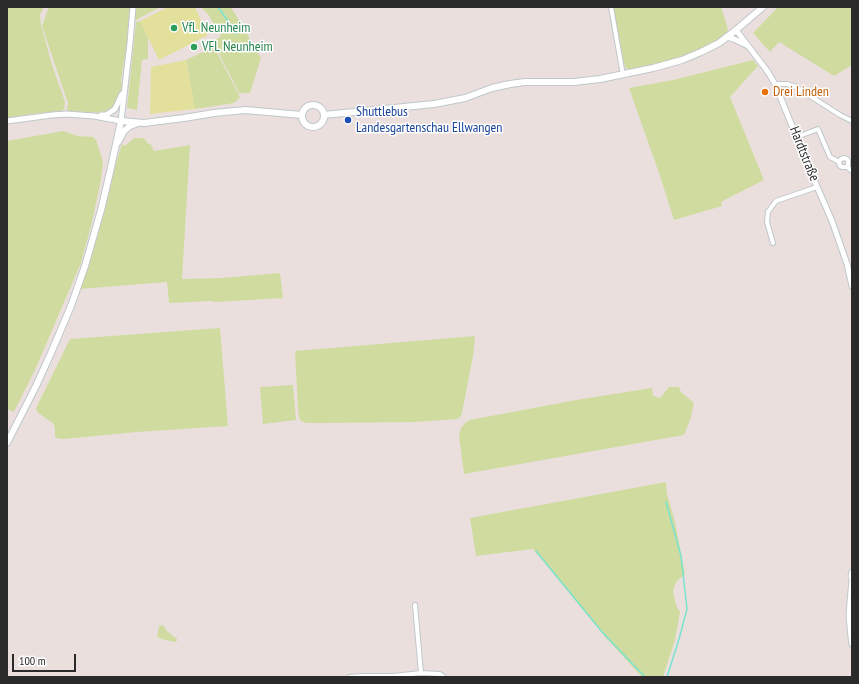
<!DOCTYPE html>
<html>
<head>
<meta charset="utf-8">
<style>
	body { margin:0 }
	#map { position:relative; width:859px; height:684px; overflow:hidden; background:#ebdfde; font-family:"PT Sans Narrow",sans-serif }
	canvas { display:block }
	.frame { position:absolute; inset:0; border:8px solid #2a2a2a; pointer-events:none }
	.scale { position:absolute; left:12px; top:654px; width:64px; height:18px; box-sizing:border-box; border:2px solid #2a2a2a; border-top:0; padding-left:5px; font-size:12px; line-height:14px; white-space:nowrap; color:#2a2a2a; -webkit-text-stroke:3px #fff; paint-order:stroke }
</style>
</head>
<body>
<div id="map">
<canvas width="859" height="684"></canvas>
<div class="frame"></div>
<div class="scale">100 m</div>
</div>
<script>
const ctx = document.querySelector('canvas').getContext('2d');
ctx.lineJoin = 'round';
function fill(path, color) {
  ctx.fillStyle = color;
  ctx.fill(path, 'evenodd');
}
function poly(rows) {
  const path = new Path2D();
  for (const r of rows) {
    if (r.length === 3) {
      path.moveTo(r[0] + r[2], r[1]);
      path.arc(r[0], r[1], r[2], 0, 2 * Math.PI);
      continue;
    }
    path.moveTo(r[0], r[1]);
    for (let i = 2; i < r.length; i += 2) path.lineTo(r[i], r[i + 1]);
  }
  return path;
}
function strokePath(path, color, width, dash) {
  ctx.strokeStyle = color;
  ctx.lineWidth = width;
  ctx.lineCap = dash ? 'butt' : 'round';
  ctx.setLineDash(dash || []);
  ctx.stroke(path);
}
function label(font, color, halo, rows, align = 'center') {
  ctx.font = font + ' "PT Sans Narrow",sans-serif';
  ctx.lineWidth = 3;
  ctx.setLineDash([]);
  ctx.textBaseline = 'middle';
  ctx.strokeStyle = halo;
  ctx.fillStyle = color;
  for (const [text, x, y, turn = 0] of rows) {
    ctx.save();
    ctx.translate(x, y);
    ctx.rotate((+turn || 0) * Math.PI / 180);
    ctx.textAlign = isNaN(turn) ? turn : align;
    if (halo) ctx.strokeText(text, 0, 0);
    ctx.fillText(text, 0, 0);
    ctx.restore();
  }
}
fill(poly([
	[7,7,44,7,40,15,41,25,52,65,65,102,64,109,62,111,30,114,7,118],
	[49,7,160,7,129,24,127,44,121,81,122,88,115,103,110,110,101,113,67,111,68,103,42,26],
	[201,7,231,7,261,58,250,93,239,93,213,42,221,36,208,14],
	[613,7,721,7,728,29,727,33,719,39,699,51,680,58,630,71,626,68,624,63],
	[778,7,852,7,852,65,834,76,779,42,770,52,753,33],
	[140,21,148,36,148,59,142,60,137,110,127,108,136,22],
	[214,47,240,97,234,103,195,109,186,60],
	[753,60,758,66,730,97,764,180,721,202,722,206,674,220,660,176,629,88,673,80],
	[63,131,78,136,93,137,96,140,103,162,101,180,92,222,81,263,35,370,14,412,7,409,7,141],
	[134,138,142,138,145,139,148,144,150,143,154,151,190,145,182,279,222,278,280,273,283,298,215,302,212,301,169,303,167,282,80,289,109,194,115,166,122,144,125,146],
	[220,328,228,426,137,432,64,439,56,438,55,437,55,430,54,424,37,412,36,408,70,339],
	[475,336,473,356,462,413,460,417,457,419,444,420,415,422,326,423,306,423,301,421,299,418,298,408,295,351],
	[293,385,296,420,263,424,260,387],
	[669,387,679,387,681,392,694,403,691,417,684,435,464,474,459,436,461,428,465,423,470,420,576,400,652,388,653,396,660,398],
	[666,482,667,494,675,522,685,574,676,582,673,591,676,605,680,612,675,640,663,677,642,677,606,638,533,549,476,556,470,518],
	[163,625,167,631,177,639,177,641,175,642,165,640,157,637,158,632,159,626]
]), '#d0dc9f');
fill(poly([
	[168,7,195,7,208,35,159,60,140,21],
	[186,60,195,109,150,114,151,67]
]), '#e3e09c');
strokePath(poly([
	[218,7,230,24],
	[233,28,237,34],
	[666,502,681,556,687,609,679,639,667,677],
	[536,551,603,633,645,677]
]), '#7ae3cf', 1.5);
const minor = poly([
	[611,7,623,75],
	[775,84,787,84,796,87,840,115,852,121],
	[797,137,818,129,830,157,839,162,840,166,842,167,847,167,852,171],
	[839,162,841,159,845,158,848,160,848,165,847,167],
	[773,243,767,222,768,212,776,201,817,187],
	[415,605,421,673],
	[350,677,362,676,393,676,421,673,440,674,444,677]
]);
const tertiary = poly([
	[736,30,768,72,775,84,815,182,832,221,847,264,852,286],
	[727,37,734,39,746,45],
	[101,115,106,115,115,109,122,94],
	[7,121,52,115,66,114,94,116,121,121,130,43,133,7],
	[852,572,851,576,852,579],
	[852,580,850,602,849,616,851,637,852,644]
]);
const secondary = poly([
	[313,116,11],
	[324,115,434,104,465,98,492,88,510,84,525,82,574,82,600,79,653,68,682,60,701,52,719,43,736,30,763,7],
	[118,142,124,131,130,126,138,123],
	[7,443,36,386,51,353,71,306,85,266,101,210,110,172,121,121,144,123,184,118,214,113,245,110,302,115]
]);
strokePath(minor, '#bfc7cb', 6);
strokePath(tertiary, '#bfc7cb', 7);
strokePath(secondary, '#bfc7cb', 8);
strokePath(minor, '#fff', 4);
strokePath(tertiary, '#fff', 5);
strokePath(secondary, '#fff', 6);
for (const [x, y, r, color] of [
	[174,28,4,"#2e9e5b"],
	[194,47,4,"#2e9e5b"],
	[765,92,4,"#e8710a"],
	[348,120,4,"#1a4fb4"]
]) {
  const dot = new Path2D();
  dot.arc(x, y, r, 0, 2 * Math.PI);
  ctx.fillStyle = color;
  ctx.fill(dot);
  strokePath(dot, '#fff', 1.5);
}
label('14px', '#27864d', '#fff', [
	["VfL Neunheim",182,28],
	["VFL Neunheim",202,47]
], 'left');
label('14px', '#c56008', '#fff', [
	["Drei Linden",773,92]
], 'left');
label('14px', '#164399', '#fff', [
	["Shuttlebus",356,112],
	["Landesgartenschau Ellwangen",356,128]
], 'left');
label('14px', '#2a2a2a', '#fff', [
	["Hardtstraße",804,154,68]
]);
</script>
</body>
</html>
